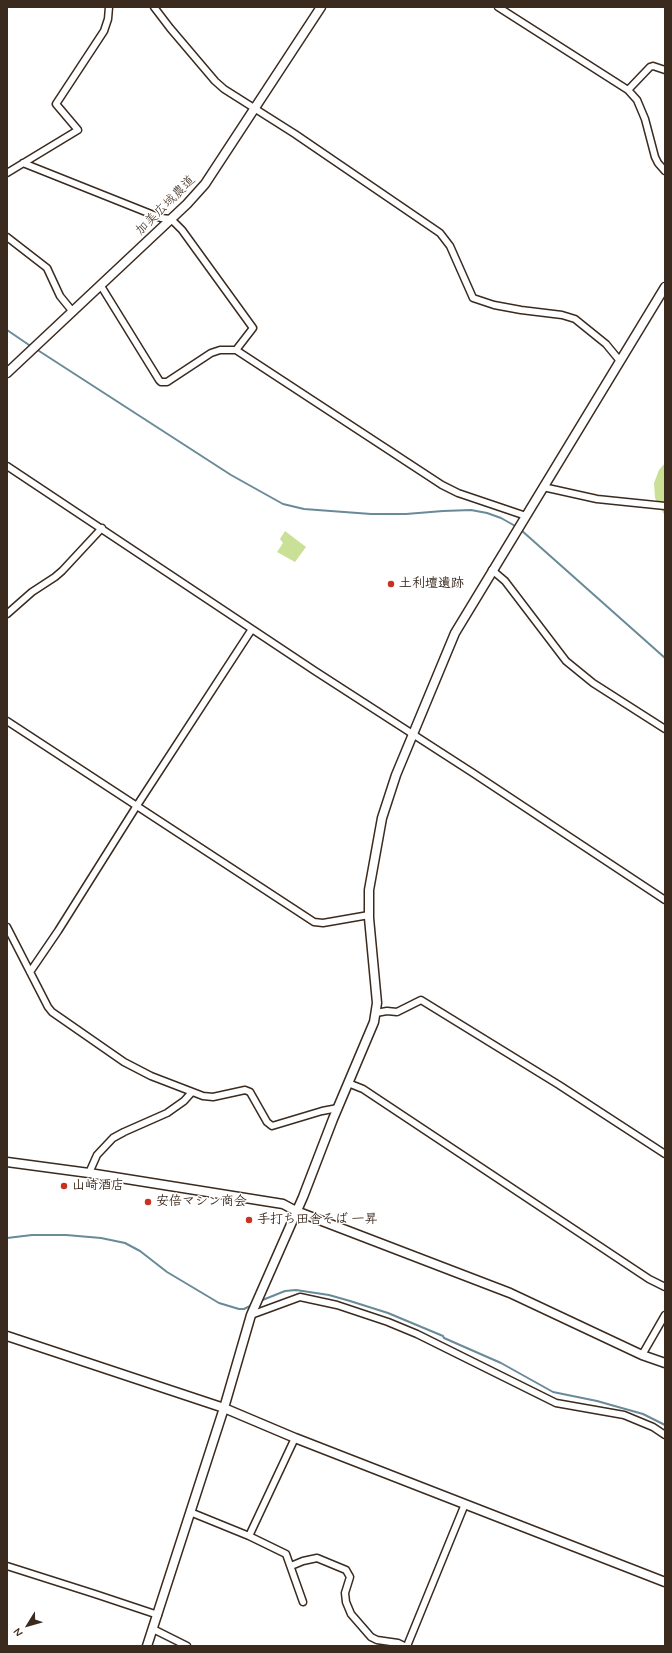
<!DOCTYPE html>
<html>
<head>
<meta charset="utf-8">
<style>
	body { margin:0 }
	#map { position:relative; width:672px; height:1653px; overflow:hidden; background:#fff; font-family:Mynerve,sans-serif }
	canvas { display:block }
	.frame { position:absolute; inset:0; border:8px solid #3b2a1e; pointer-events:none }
	.north { position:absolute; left:8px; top:1605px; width:40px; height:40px; -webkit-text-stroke:3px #fff; paint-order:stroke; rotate:233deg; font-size:11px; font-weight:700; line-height:16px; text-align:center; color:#3b2a1e }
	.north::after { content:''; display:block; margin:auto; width:14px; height:18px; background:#3b2a1e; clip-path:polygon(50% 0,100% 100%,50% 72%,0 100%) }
</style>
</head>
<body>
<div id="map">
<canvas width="672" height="1653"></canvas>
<div class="frame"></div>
<div class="north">N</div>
</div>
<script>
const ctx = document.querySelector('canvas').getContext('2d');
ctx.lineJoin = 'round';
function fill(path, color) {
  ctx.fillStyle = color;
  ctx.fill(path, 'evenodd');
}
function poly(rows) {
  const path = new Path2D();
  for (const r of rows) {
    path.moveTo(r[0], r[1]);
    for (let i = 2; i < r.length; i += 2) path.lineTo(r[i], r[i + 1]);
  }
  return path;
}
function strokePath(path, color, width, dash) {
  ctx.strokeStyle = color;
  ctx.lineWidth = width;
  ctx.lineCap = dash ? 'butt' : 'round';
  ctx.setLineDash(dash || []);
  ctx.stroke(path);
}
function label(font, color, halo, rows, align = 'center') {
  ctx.font = font + ' Mynerve,"Klee One",sans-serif';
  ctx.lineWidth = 3;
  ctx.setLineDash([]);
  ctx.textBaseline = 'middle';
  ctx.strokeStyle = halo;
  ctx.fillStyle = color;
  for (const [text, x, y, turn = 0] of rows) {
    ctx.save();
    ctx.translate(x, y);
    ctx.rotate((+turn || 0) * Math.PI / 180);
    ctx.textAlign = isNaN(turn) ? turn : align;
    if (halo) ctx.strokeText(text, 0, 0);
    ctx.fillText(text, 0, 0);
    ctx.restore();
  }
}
fill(poly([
	[665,463,665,516,655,498,654,483,659,470],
	[285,531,306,547,295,562,277,552,283,543,280,539]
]), '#c9e096');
strokePath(poly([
	[7,330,32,347],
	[36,349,231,475,283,504,304,509,371,514,406,514,443,511,471,510,487,513,501,518,517,527],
	[521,530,665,658],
	[7,1238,32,1235,66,1235,101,1238,125,1243,140,1251,167,1272,219,1303,239,1309,244,1309,252,1305],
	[260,1301,285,1291,296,1290,329,1295,350,1301,388,1313,443,1336,444,1338,501,1363,553,1392,597,1401,643,1414,665,1425]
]), '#698a97', 2);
const minor = poly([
	[154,7,170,28,215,81,224,89,295,134,440,233,450,246,473,298,494,305,521,310,562,315,575,319,606,344,620,361],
	[498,7,628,90,637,100,645,119,655,157,658,163,665,171],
	[628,90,650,67,653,66,665,70],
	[23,163,161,218,171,219,182,230,253,328,236,350],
	[7,173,78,130,56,104,104,31,108,19,109,7],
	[7,237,47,268,60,296,73,312],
	[101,286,159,380,161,382,167,382,211,353,220,350,236,350,442,485,458,493,526,516],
	[7,466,315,671,473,773,665,900],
	[543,487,597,499,665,506],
	[492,570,505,581,566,661,593,683,665,729],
	[7,614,32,592,55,577,62,571,102,528],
	[7,721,314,922,323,923,369,915],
	[7,927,48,1007,52,1012,124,1062,151,1076,203,1096,213,1097,245,1090,250,1092,267,1122,272,1126,322,1111,338,1108],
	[30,972,58,931,136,807,252,629],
	[376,1013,387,1011,397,1012,421,1000,559,1085,665,1154],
	[348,1083,363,1089,649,1279,665,1287],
	[89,1173,97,1155,113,1138,124,1132,167,1113,184,1101,192,1092],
	[251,1315,300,1297,337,1305,388,1322,417,1334,556,1403,624,1415,653,1427,665,1435],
	[642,1355,665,1315],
	[190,1512,249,1536,286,1554,303,1602],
	[249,1536,295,1438],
	[7,1566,95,1594,158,1615],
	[291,1566,303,1561,317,1558,346,1570,350,1577,345,1593,346,1602,351,1614,371,1637,377,1640,398,1643,404,1646],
	[153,1629,187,1646],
	[407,1646,465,1504]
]);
const tertiary = poly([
	[7,373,187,204,205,184,321,7],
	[7,1162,89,1173,283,1204,296,1211,510,1293,642,1355,665,1363],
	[7,1336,224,1408,295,1438,665,1582],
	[147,1646,224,1408,251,1315,303,1197,333,1119,374,1022,377,1003,369,918,369,890,382,818,396,775,455,633,665,287]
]);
strokePath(minor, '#3b2a1e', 9);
strokePath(tertiary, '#3b2a1e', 11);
strokePath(minor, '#fff', 6);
strokePath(tertiary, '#fff', 8);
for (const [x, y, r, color] of [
	[391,584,4,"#c8321e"],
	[64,1186,4,"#c8321e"],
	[148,1202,4,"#c8321e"],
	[249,1220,4,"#c8321e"]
]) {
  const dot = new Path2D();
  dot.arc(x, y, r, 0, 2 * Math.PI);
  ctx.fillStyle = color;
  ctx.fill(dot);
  strokePath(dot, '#fff', 1.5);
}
label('13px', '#3b2a1e', '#fff', [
	["加美広域農道",166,206,-45]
]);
label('bold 13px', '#3b2a1e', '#fff', [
	["土利壇遺跡",399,584],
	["山崎酒店",72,1186],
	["安倍マシン商会",156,1202],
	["手打ち田舎そば 一昇",257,1220]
], 'left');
</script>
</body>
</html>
